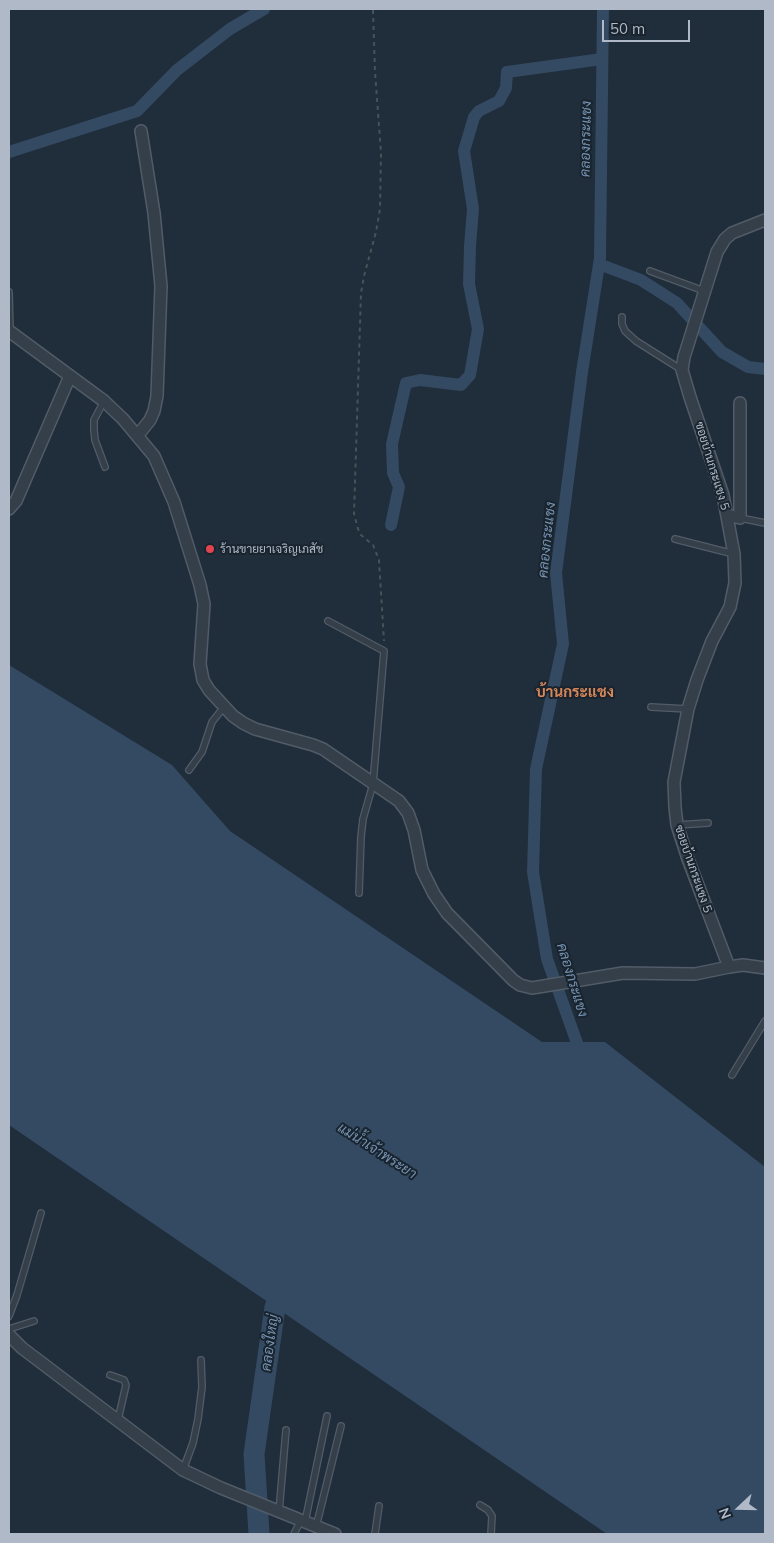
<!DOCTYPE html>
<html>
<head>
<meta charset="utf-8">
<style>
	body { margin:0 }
	#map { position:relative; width:774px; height:1543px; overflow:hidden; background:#202d3a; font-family:Mulish,sans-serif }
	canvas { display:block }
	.frame { position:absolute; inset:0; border:10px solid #afb9c7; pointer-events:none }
	.north { position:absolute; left:714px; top:1483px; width:50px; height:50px; -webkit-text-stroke:4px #19242f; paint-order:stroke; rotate:249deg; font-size:14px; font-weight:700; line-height:20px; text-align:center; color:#afb9c7 }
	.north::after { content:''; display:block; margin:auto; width:18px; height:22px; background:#afb9c7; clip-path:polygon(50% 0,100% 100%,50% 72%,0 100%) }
	.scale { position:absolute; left:602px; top:20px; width:88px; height:22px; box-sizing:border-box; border:2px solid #afb9c7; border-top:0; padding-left:6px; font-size:15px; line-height:18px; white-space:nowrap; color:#afb9c7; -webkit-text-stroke:4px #19242f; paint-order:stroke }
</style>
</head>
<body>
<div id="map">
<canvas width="774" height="1543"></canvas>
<div class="frame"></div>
<div class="north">N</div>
<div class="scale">50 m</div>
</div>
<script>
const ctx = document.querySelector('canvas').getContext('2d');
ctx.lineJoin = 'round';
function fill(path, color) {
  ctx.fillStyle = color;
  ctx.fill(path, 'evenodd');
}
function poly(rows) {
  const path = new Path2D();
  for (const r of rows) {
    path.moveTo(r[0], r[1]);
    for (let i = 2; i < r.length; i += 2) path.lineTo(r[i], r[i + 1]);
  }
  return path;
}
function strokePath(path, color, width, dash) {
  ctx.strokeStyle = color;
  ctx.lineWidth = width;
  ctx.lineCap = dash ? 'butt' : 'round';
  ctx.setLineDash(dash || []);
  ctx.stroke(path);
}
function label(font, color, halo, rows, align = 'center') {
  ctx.font = font + ' Mulish,Sarabun,sans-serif';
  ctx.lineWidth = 4;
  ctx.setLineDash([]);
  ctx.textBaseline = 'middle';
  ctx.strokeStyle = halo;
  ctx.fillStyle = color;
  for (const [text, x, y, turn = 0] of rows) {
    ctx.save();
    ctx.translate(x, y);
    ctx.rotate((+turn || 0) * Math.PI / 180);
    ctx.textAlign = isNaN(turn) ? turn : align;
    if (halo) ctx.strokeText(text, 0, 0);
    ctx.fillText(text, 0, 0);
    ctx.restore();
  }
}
fill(poly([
	[9,665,172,765,230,831,542,1042,605,1042,765,1167,765,1534,607,1534,9,1125]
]), '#334a62');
strokePath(poly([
	[9,152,137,111,177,70,230,29,264,9],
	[599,264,641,280,677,303,722,352,748,367,765,369],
	[391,525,399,487,393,473,392,444,406,383,420,380,461,385,470,375,478,329,469,284,470,246,473,209,464,151,474,117,479,111,499,101,506,88,507,72,602,59],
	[579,1058,581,1054,547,959,533,872,536,769,563,644,556,573,582,372,600,258,603,9]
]), '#334a62', 12);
strokePath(poly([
	[259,1534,254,1454,275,1307,288,1282]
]), '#334a62', 21);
const service = poly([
	[650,271,704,291],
	[9,292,10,331],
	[622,317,622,324,625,331,636,341,682,370],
	[104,401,94,420,94,430,95,440,105,467],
	[740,518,765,523],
	[675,539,734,554],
	[328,621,384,651,373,784,363,819,361,837,359,893],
	[651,707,688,709],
	[189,770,202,752,212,722,224,707],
	[677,825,708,823],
	[732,1075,765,1021],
	[9,1316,17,1295,41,1213],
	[9,1329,34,1321],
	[110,1375,124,1380,126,1385,118,1420],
	[183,1470,193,1443,198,1419,202,1387,201,1360],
	[480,1505,488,1510,492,1516,491,1534],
	[279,1512,286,1430],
	[305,1522,327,1416],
	[316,1527,341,1426],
	[294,1534,301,1520],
	[375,1534,379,1506]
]);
const minor = poly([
	[9,331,104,401,123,419,154,456,174,502,200,585,204,604,200,664,203,680,209,690,233,716,243,723,255,729,313,745,323,749,399,801,408,813,414,830,422,870,434,894,447,913,513,980,520,985,532,988,623,973,695,974,729,967,743,965,765,968],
	[138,435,150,420,154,411,157,396,161,286,154,213,141,131],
	[9,509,16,501,70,376],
	[727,515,740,518,740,403],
	[729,967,688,859,677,825,675,807,674,782,688,709,697,680,712,641,730,607,735,583,734,554,723,495,690,397,682,370,684,357,717,252,725,239,732,233,765,220],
	[9,1335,22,1348,183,1470,221,1488,335,1534]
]);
strokePath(service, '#525c68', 8);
strokePath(minor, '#525c68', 14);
strokePath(poly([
	[373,10,375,72,381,153,380,209,376,232,364,276,361,293,354,514,358,529,361,535,373,545,379,560,384,641]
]), '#405758', 2, [4, 4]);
strokePath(service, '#343f4a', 5.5);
strokePath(minor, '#343f4a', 11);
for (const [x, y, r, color] of [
	[210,549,5,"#e0444e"]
]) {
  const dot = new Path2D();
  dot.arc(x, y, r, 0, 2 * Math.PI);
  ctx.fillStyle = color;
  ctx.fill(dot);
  strokePath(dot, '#19242f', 2);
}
label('12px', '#afb9c7', '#19242f', [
	["ซอยบ้านกระแชง 5",712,466,73],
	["ซอยบ้านกระแชง 5",693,869,71]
]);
label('12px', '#afb9c7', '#19242f', [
	["ร้านขายยาเจริญเภสัช",220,549]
], 'left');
label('italic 14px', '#7592b0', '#19242f', [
	["คลองกระแชง",586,139,-89],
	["คลองกระแชง",547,540,-84],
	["คลองกระแชง",572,980,73],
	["แม่น้ำเจ้าพระยา",377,1151,33],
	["คลองใหญ่",270,1343,-82]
]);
label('bold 15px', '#d88758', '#19242f', [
	["บ้านกระแชง",575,692]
]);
</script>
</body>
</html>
